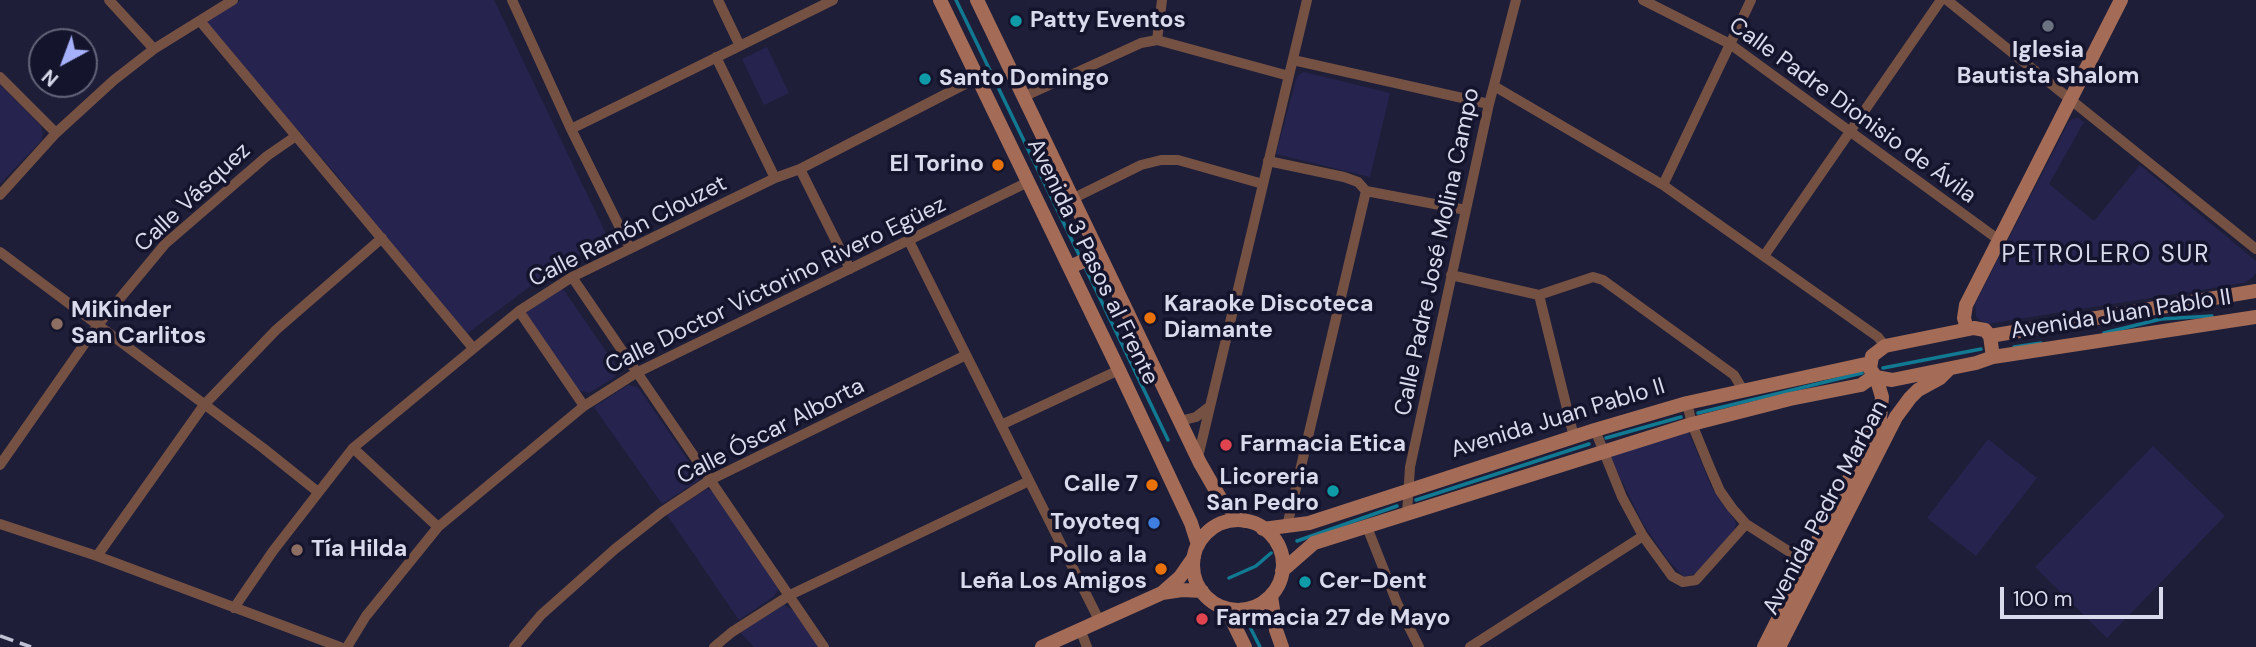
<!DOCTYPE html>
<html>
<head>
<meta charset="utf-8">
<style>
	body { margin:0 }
	#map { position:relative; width:2256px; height:647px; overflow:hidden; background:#1e1e38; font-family:"DM Sans",sans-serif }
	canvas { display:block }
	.north { position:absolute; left:28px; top:28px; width:70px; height:70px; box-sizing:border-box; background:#15142d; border:2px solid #636379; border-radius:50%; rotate:221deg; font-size:19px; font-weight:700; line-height:28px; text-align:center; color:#d9daec }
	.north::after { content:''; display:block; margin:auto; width:24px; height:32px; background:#a6b1fc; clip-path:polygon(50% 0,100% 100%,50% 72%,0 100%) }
	.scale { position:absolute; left:2000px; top:587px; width:163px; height:32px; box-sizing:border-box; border:4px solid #d9daec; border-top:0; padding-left:9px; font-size:21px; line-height:24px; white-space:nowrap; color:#d9daec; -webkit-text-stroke:5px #15142d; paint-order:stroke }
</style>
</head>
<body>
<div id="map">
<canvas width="2256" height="647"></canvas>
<div class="north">N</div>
<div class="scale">100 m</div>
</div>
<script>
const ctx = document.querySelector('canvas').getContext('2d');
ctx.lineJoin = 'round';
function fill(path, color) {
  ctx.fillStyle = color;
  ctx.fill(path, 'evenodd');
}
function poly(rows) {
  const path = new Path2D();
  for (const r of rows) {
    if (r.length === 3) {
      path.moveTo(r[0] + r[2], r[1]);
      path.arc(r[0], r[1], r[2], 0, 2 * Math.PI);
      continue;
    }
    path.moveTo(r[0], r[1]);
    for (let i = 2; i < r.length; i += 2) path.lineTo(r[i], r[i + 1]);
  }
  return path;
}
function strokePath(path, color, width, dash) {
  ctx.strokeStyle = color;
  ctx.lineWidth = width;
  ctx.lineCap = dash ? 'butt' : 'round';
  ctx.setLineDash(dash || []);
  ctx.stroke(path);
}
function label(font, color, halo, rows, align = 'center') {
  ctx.font = font + ' "DM Sans",sans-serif';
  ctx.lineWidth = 7;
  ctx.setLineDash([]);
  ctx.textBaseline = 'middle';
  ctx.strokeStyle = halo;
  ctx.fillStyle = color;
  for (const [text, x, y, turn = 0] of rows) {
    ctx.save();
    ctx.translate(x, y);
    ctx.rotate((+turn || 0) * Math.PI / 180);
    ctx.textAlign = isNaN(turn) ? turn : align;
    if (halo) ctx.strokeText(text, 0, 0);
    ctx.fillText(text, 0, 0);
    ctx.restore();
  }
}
fill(poly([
	[241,0,494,0,609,240,555,268,465,335,334,172,204,22],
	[767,47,789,93,764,105,742,59],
	[1304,72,1390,93,1370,177,1276,154,1297,76],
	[0,85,41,126,43,134,41,141,0,184],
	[2078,118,2084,122,2049,184,2094,221,2140,165,2256,261,2256,273,2252,278,2244,283,1987,324,1980,320,1976,316,1975,304,2068,123,2072,119],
	[561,286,617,367,615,377,589,393,578,390,527,316,527,312],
	[628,385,637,387,640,390,701,479,662,504,594,407],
	[1688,431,1713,490,1735,521,1736,525,1734,530,1697,573,1684,577,1667,559,1642,522,1609,455],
	[1988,439,2037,478,1976,556,1927,518],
	[2153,446,2225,516,2107,638,2035,567],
	[707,489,714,492,778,586,778,590,773,597,739,620,667,515],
	[784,605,794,611,819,647,754,647,740,632]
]), '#26244f');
strokePath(poly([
	[956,0,1081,259],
	[1084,265,1168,440],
	[2104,333,2161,319,2212,316],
	[2014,347,2041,343],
	[1883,368,1981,349],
	[1698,413,1862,373],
	[1606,438,1681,417],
	[1416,500,1589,444],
	[1297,541,1397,506],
	[1229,578,1256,566,1271,553],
	[1251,629,1260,647]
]), '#117992', 3.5);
strokePath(poly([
	[109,0,154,49],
	[512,0,571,129,630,248],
	[718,0,739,44],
	[1643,0,1730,44,1999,240],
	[1947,0,2256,249],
	[200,21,473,348],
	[1157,40,1162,0],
	[716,57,775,178],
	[1293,60,1489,104],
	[0,77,56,133],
	[1494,86,1663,185,1878,337,1885,346],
	[1023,97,1141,43,1157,40,1289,76],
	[571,129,833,0],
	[1268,161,1344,177,1358,182,1366,191,1466,210],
	[800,169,850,269],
	[1663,185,1751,0],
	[0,195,56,133,114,80,154,49,233,0],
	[1072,199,1141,165,1161,160,1178,160,1263,184],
	[909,241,1099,620],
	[0,252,263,448,318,492],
	[1764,256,1941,0],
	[1451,275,1539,295,1593,277,1603,280,1734,375,1743,390],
	[572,277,824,647],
	[1539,295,1574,437],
	[519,311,584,406],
	[1687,403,1692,424,1710,468,1720,491,1732,508,1746,524,1807,563],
	[1180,421,1196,417,1209,407],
	[1001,425,1119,370],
	[1595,430,1622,497,1643,536,1672,576,1683,582,1696,580,1746,524],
	[353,448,438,527],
	[1198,457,1307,0],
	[0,465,97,326,165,244,267,156,296,136],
	[1407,513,1410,467,1489,104,1516,0],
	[0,524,97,556,340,647],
	[1287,526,1366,191],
	[1367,527,1397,603,1419,647],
	[97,556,204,405,276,330,382,238],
	[234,608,273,551,353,448,519,311,572,277,775,178,800,169,977,78],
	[1080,629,1087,647],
	[347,647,366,616,438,527,584,406,636,373,1028,182],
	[514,647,541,615,615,549,662,512,710,480,966,355],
	[714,647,732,632,790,595,1029,481],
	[1470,647,1643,536]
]), '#755144', 10);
strokePath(poly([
	[940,0,1119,370,1191,523,1198,545],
	[977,0,1200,463,1223,503,1245,521],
	[1070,267,1099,254],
	[1967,329,1964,318,1966,305,2121,0],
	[1990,336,2256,291],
	[1993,357,2256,317],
	[1238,565,45],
	[1263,529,1309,523,1595,430,1687,403,1870,363],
	[1282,571,1314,543,1692,424,1790,399,1861,385,1874,376],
	[1163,592,1180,577,1194,557],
	[1271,596,1276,630,1282,647],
	[1226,608,1245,647],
	[1042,647,1162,593,1182,590,1202,591],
	[1764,647,1880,418,1882,397,1876,377,1870,369,1872,356,1885,346,1974,328,1985,330,1990,336,1993,357,1976,363,1892,380,1876,377],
	[1779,647,1896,417,1910,398,1918,390,1940,378,1949,369]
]), '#a46b57', 14);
strokePath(poly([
	[0,636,31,647]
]), '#c1c2d5', 3.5, [14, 7]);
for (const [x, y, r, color] of [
	[1016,21,7,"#0f9aa8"],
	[2048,26,7,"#6b7280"],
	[925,79,7,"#0f9aa8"],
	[998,165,7,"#e8710a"],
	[1150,318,7,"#e8710a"],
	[57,324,7,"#8d6e63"],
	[1226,445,7,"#e0444e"],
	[1152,485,7,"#e8710a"],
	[1333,491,7,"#0f9aa8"],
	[1154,523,7,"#3f7fe0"],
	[297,550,7,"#8d6e63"],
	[1161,569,7,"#e8710a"],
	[1305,582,7,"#0f9aa8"],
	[1202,619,7,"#e0444e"]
]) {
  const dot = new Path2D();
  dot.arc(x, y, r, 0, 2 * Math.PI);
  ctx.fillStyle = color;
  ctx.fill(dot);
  strokePath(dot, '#15142d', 2.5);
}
label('bold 23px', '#d9daec', '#15142d', [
	["Patty Eventos",1030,21],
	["Iglesia",2048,51,"center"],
	["Bautista Shalom",2048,77,"center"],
	["Santo Domingo",939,79],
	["El Torino",984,165,"right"],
	["Karaoke Discoteca",1164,305],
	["Diamante",1164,331],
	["MiKinder",71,311],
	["San Carlitos",71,337],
	["Farmacia Etica",1240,445],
	["Licoreria",1319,478,"right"],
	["San Pedro",1319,504,"right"],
	["Calle 7",1138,485,"right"],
	["Toyoteq",1140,523,"right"],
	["Tía Hilda",311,550],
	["Pollo a la",1147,556,"right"],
	["Leña Los Amigos",1147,582,"right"],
	["Cer-Dent",1319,582],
	["Farmacia 27 de Mayo",1216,619]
], 'left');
label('23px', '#d9daec', '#15142d', [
	["Calle Padre Dionisio de Ávila",1852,111,36],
	["Calle Vásquez",193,198,-43],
	["Calle Ramón Clouzet",628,232,-27],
	["Calle Padre José Molina Campo",1438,252,-78],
	["Avenida 3 Pasos al Frente",1092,262,64],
	["Calle Doctor Victorino Rivero Egüez",776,286,-26],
	["Avenida Juan Pablo II",2121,315,-9],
	["Avenida Juan Pablo II",1558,419,-17],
	["Calle Óscar Alborta",771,432,-27],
	["Avenida Pedro Marban",1826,508,-62]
]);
ctx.letterSpacing = '2px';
label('24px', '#d9daec', '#15142d', [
	["PETROLERO SUR",2106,256]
]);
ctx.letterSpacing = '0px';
</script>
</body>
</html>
